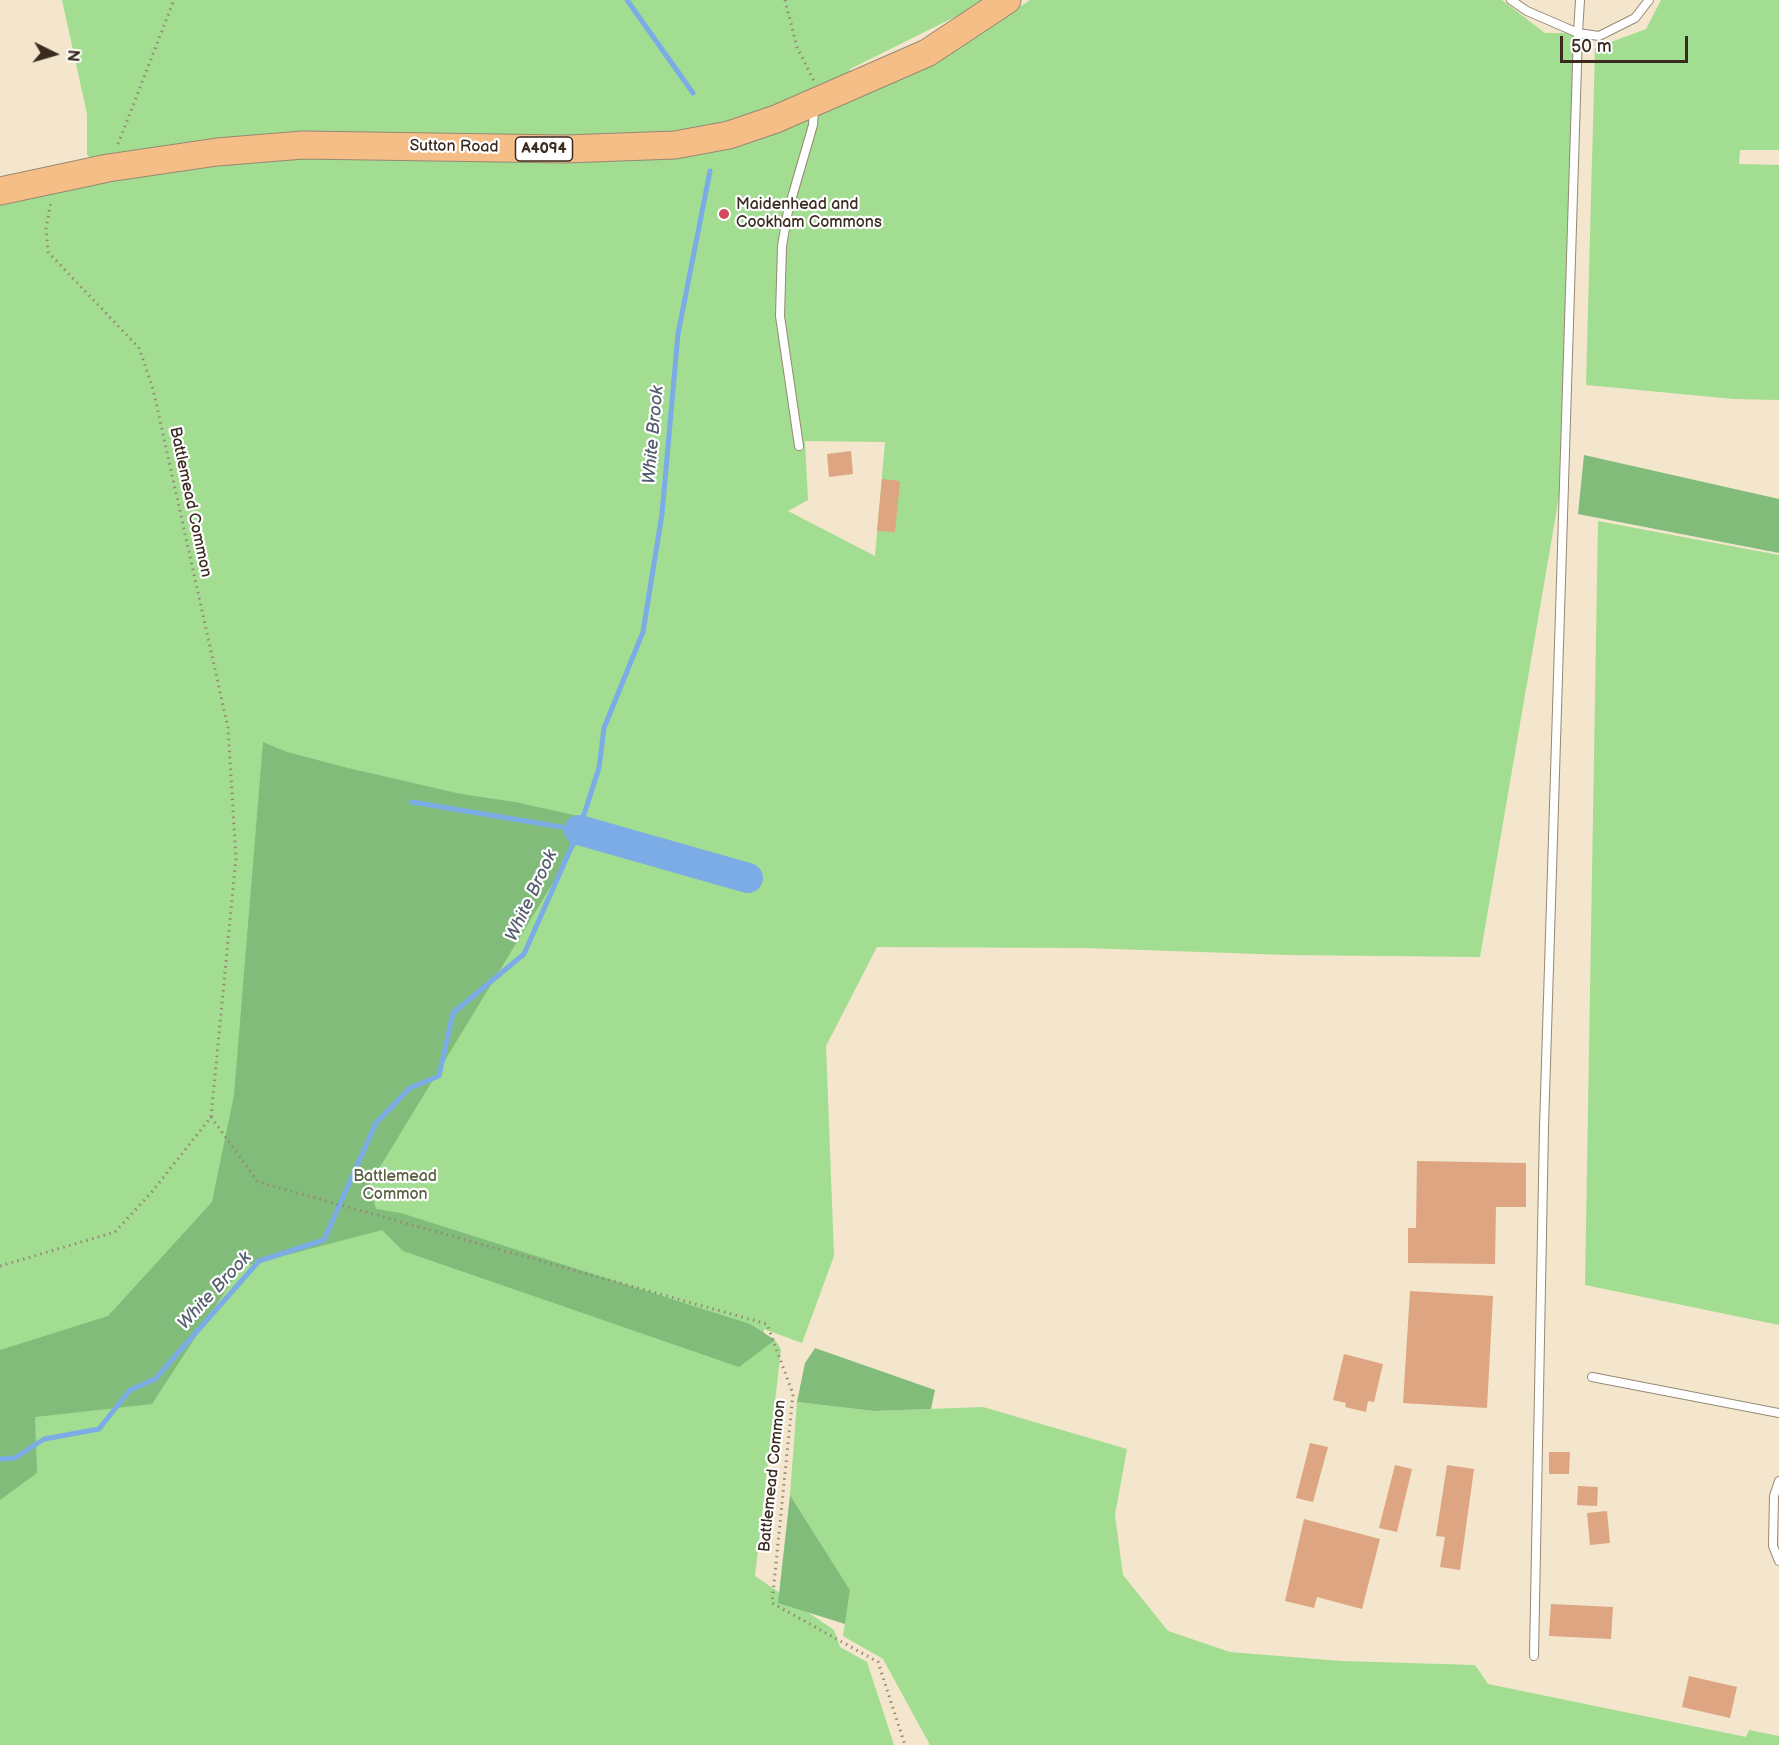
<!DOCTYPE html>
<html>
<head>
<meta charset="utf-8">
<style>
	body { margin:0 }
	#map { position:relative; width:1779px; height:1745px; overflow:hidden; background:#f3e6cc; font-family:"Balsamiq Sans",sans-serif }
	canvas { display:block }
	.north { position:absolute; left:24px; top:24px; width:60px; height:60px; -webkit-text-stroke:4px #fff; paint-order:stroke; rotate:95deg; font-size:16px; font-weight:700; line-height:24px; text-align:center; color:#3b2a1e }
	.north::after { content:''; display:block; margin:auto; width:21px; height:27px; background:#3b2a1e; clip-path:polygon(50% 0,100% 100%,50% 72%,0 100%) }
	.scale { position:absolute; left:1560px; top:36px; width:128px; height:27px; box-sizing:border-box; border:3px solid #3b2a1e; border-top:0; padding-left:8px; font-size:18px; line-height:21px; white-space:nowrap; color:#3b2a1e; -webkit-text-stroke:4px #fff; paint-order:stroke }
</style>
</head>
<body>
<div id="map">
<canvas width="1779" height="1745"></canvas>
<div class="north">N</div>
<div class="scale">50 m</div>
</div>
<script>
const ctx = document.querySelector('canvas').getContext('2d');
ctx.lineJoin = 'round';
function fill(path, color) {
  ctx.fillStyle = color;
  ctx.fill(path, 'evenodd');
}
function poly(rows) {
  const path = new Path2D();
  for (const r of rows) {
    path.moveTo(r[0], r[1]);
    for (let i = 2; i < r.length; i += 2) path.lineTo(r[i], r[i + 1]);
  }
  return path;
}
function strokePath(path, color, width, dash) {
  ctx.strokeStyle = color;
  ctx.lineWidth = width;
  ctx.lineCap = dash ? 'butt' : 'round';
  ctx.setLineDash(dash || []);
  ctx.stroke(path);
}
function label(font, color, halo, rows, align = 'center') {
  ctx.font = font + ' "Balsamiq Sans",sans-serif';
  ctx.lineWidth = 4.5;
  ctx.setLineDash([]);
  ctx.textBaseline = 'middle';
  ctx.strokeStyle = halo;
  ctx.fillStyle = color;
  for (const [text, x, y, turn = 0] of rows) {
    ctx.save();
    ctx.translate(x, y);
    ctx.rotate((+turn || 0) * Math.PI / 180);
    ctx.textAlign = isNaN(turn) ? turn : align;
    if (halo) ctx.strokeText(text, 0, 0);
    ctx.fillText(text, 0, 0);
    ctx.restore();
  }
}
fill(poly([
	[62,0,989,0,850,69,837,105,937,63,1030,0,1502,0,1545,33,1578,33,1561,485,1480,957,1287,955,1085,948,877,947,826,1046,834,1256,802,1343,764,1329,763,1348,775,1340,781,1349,755,1576,834,1630,840,1647,867,1662,894,1745,0,1745,0,199,90,159,87,154,87,114],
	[805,441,885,442,875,556,788,511,808,500],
	[1661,0,1779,0,1779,150,1740,150,1739,164,1779,165,1779,400,1734,399,1586,385,1595,48,1646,29],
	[1598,521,1779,555,1779,1325,1585,1285],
	[797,1402,874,1411,983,1407,1127,1449,1115,1515,1123,1575,1168,1631,1230,1652,1341,1661,1475,1665,1488,1684,1746,1737,1749,1730,1779,1736,1779,1745,930,1745,883,1659,843,1636,850,1590,790,1495]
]), '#a2dd91');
fill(poly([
	[1584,455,1779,499,1779,553,1578,514],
	[263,742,287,752,348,768,461,794,515,802,578,816,590,822,369,1185,376,1209,401,1213,750,1324,775,1340,739,1367,403,1251,382,1230,241,1267,152,1404,35,1417,37,1473,0,1500,0,1350,108,1316,212,1202,234,1095],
	[815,1348,935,1390,931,1409,874,1411,797,1402,805,1363],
	[790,1495,850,1590,845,1624,778,1603]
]), '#81bc7b');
strokePath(poly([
	[627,0,693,93],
	[412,802,579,830],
	[0,1459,15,1458,44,1439,99,1429,130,1390,155,1379,259,1261,324,1240,376,1123,410,1088,439,1076,453,1013,524,954,579,830,599,768,604,728,643,632,662,514,678,334,710,171]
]), '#7bace6', 5);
strokePath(poly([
	[579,830,748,878]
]), '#7bace6', 30);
fill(poly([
	[851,451,853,474,829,477,827,454],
	[882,479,900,481,895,532,877,531],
	[1417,1161,1526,1163,1526,1207,1496,1207,1495,1264,1408,1263,1408,1228,1416,1228],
	[1410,1291,1493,1296,1487,1408,1403,1403],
	[1344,1354,1383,1364,1374,1402,1368,1401,1366,1412,1345,1407,1346,1403,1333,1400],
	[1310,1443,1328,1447,1313,1502,1296,1498],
	[1549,1452,1570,1452,1569,1474,1549,1474],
	[1395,1465,1412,1469,1397,1532,1379,1528],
	[1447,1465,1474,1469,1460,1570,1440,1567,1445,1537,1436,1536],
	[1578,1486,1598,1487,1597,1506,1577,1505],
	[1607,1511,1610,1543,1590,1545,1587,1513],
	[1304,1519,1380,1539,1362,1609,1317,1597,1314,1608,1285,1601],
	[1551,1604,1613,1607,1611,1639,1549,1636],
	[1689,1676,1737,1687,1730,1718,1682,1707]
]), '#dda582');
const service = poly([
	[1511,0,1527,11,1578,33,1544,1127,1534,1656],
	[1580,0,1578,33,1599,36,1635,18,1649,0],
	[799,446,780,316,782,246,788,211,813,125,814,109],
	[1592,1377,1779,1413],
	[1779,1481,1774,1496,1773,1546,1779,1561]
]);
const primary = poly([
	[0,191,108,168,217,152,303,145,565,149,675,145,729,135,776,119,927,53,1007,0]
]);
strokePath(service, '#978875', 10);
strokePath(primary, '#978875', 29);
strokePath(poly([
	[785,0,797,47,814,81],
	[118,144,174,0],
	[211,1117,258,1182,767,1324,793,1394,772,1603,878,1662,905,1745],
	[0,1266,115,1232,151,1193,211,1117,236,858,228,728,153,389,139,348,48,252,46,228,51,202]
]), '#978875', 3, [1.5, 4.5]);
strokePath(service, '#fff', 8);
strokePath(primary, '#f6be87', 27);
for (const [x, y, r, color] of [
	[724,214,6,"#d1495b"]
]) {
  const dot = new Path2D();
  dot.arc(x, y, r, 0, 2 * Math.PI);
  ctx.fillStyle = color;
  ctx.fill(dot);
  strokePath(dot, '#fff', 2);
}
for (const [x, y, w] of [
	[544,149,57]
]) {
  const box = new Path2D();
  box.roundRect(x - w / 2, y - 12, w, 24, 4.5);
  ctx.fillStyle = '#fff';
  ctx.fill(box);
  strokePath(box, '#3b2a1e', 1.5);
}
label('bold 15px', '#3b2a1e', null, [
	["A4094",544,149]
]);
label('16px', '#3b2a1e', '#fff', [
	["Sutton Road",454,147,1],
	["Battlemead Common",190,502,78],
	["Battlemead Common",773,1476,-84]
]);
label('16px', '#3b2a1e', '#fff', [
	["Maidenhead and",736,205],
	["Cookham Commons",736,223]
], 'left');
label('16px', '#5a6040', '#fff', [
	["Battlemead",395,1177],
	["Common",395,1195]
]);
label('italic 18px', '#555e6e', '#fff', [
	["White Brook",654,435,-85],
	["White Brook",532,896,-65],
	["White Brook",215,1291,-47]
]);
</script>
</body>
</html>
